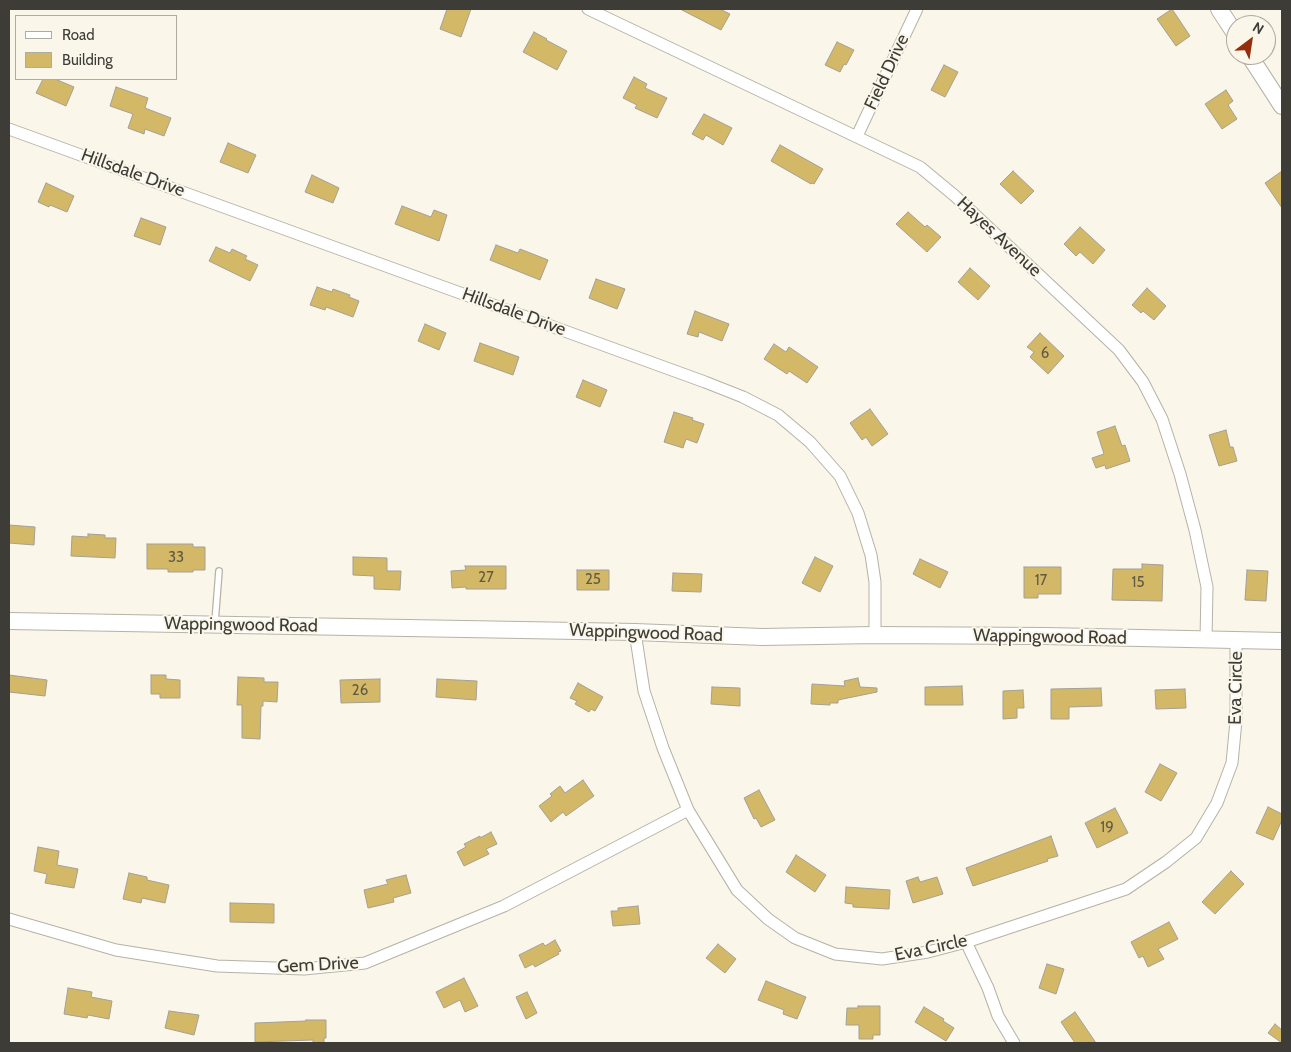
<!DOCTYPE html>
<html>
<head>
<meta charset="utf-8">
<style>
	body { margin:0 }
	#map { position:relative; width:1291px; height:1052px; overflow:hidden; background:#faf6e9; font-family:Cabin,sans-serif }
	canvas { display:block }
	.frame { position:absolute; inset:0; border:10px solid #3d3c37; pointer-events:none }
	.legend { position:absolute; left:15px; top:15px; width:162px; height:65px; box-sizing:border-box; background:#faf6e9; border:1px solid #aeaca2; margin:0; padding:6px 9px; list-style:none; font-size:15px; color:#3d3c37 }
	.legend li { display:flex; align-items:center; gap:10px; height:25px }
	.legend b { width:25px; border:1px solid #aeaca2 }
	.north { position:absolute; left:1226px; top:15px; width:50px; height:50px; box-sizing:border-box; background:#faf6e9; border:1px solid #aeaca2; border-radius:50%; rotate:31deg; font-size:14px; font-weight:700; line-height:20px; text-align:center; color:#3d3c37 }
	.north::after { content:''; display:block; margin:auto; width:18px; height:22px; background:#952e0d; clip-path:polygon(50% 0,100% 100%,50% 72%,0 100%) }
</style>
</head>
<body>
<div id="map">
<canvas width="1291" height="1052"></canvas>
<div class="frame"></div>
<ul class="legend">
<li><b style="height:6px;background:#fff"></b>Road</li>
<li><b style="height:14px;background:#d3b868"></b>Building</li>
</ul>
<div class="north">N</div>
</div>
<script>
const ctx = document.querySelector('canvas').getContext('2d');
ctx.lineJoin = 'round';
function fill(path, color) {
  ctx.fillStyle = color;
  ctx.fill(path, 'evenodd');
}
function poly(rows) {
  const path = new Path2D();
  for (const r of rows) {
    path.moveTo(r[0], r[1]);
    for (let i = 2; i < r.length; i += 2) path.lineTo(r[i], r[i + 1]);
  }
  return path;
}
function strokePath(path, color, width, dash) {
  ctx.strokeStyle = color;
  ctx.lineWidth = width;
  ctx.lineCap = dash ? 'butt' : 'round';
  ctx.setLineDash(dash || []);
  ctx.stroke(path);
}
function label(font, color, halo, rows, align = 'center') {
  ctx.font = font + ' Cabin,sans-serif';
  ctx.lineWidth = 4;
  ctx.setLineDash([]);
  ctx.textBaseline = 'middle';
  ctx.strokeStyle = halo;
  ctx.fillStyle = color;
  for (const [text, x, y, turn = 0] of rows) {
    ctx.save();
    ctx.translate(x, y);
    ctx.rotate((+turn || 0) * Math.PI / 180);
    ctx.textAlign = isNaN(turn) ? turn : align;
    if (halo) ctx.strokeText(text, 0, 0);
    ctx.fillText(text, 0, 0);
    ctx.restore();
  }
}
const building = poly([
	[447,9,471,9,461,37,440,29,447,9],
	[680,9,720,9,730,14,721,30,680,9],
	[1172,9,1190,36,1176,46,1157,19,1172,9],
	[534,32,547,39,546,40,567,51,557,70,523,52,534,32],
	[837,42,854,50,846,65,844,64,840,72,825,65,837,42],
	[944,65,958,72,945,97,931,90,944,65],
	[634,77,647,84,645,88,667,98,657,118,635,108,637,105,623,98,634,77],
	[43,79,55,79,74,87,66,106,36,93,43,79],
	[116,87,148,98,145,108,171,118,164,136,145,129,144,134,128,128,133,114,110,106,116,87],
	[1226,90,1233,101,1228,105,1237,119,1222,129,1205,104,1226,90],
	[704,114,732,128,723,145,706,135,703,140,692,134,704,114],
	[228,143,256,155,248,173,220,162,228,143],
	[780,145,823,169,814,184,812,183,811,184,771,161,780,145],
	[1013,171,1034,191,1021,204,1000,184,1013,171],
	[1282,171,1282,208,1265,183,1282,171],
	[312,175,339,188,333,203,305,192,312,175],
	[46,183,74,196,67,212,50,205,49,207,38,202,46,183],
	[402,206,431,217,434,210,447,215,439,241,395,224,402,206],
	[908,212,925,227,927,225,941,237,927,252,896,224,908,212],
	[141,218,166,227,160,245,134,236,141,218],
	[1080,227,1105,250,1093,264,1080,252,1076,256,1064,244,1080,227],
	[496,245,518,253,520,249,548,260,540,280,490,260,496,245],
	[216,247,230,253,232,249,247,256,245,259,258,265,250,281,209,261,216,247],
	[970,268,990,286,978,300,958,282,970,268],
	[596,279,625,289,617,309,589,298,596,279],
	[317,287,332,292,333,289,350,295,349,297,359,301,353,317,326,307,325,310,310,305,317,287],
	[1147,288,1166,306,1154,320,1143,311,1141,313,1132,305,1147,288],
	[695,311,729,324,722,341,699,332,698,337,687,334,695,311],
	[425,324,446,333,439,350,418,341,425,324],
	[1040,333,1064,356,1048,374,1030,357,1034,352,1027,347,1040,333],
	[480,343,519,357,513,375,474,361,480,343],
	[774,344,786,352,789,347,818,367,807,383,789,371,787,374,764,359,774,344],
	[583,380,607,390,600,407,576,397,583,380],
	[870,409,888,434,872,446,866,437,862,440,850,423,870,409],
	[674,412,693,418,692,420,704,424,697,443,686,439,683,448,664,442,674,412],
	[1115,426,1122,446,1125,445,1130,461,1106,469,1105,465,1096,468,1092,458,1104,454,1097,432,1115,426],
	[1226,430,1230,447,1233,447,1237,461,1219,466,1209,435,1226,430],
	[9,525,35,527,34,545,9,543,9,525],
	[88,534,105,535,105,538,116,538,115,558,71,556,72,536,88,537,88,534],
	[147,544,193,544,193,547,205,547,205,570,193,570,193,572,168,572,168,569,147,569,147,544],
	[353,557,387,558,387,571,401,571,400,590,374,589,374,576,353,575,353,557],
	[815,557,833,566,820,592,802,583,815,557],
	[920,559,948,572,940,588,913,574,920,559],
	[1142,564,1163,565,1162,601,1112,600,1113,569,1142,569,1142,564],
	[465,566,506,566,506,589,466,589,466,587,452,588,451,571,466,570,465,566],
	[1024,567,1061,567,1061,594,1038,594,1038,598,1024,598,1024,567],
	[577,570,609,570,609,590,577,590,577,570],
	[1247,570,1268,571,1266,601,1245,600,1247,570],
	[673,573,702,574,701,592,672,591,673,573],
	[9,675,47,680,45,696,9,692,9,675],
	[151,675,166,675,166,679,180,680,180,698,160,698,160,694,151,694,151,675],
	[238,677,264,678,264,682,278,682,277,702,263,701,263,706,261,706,260,739,242,738,242,705,237,705,238,677],
	[858,678,860,687,877,688,877,692,838,700,838,703,830,703,830,705,811,704,812,684,845,686,844,681,858,678],
	[380,679,380,702,341,703,340,680,380,679],
	[437,679,477,681,476,700,436,697,437,679],
	[578,683,603,697,595,711,591,709,589,712,575,704,577,701,570,698,578,683],
	[962,686,963,705,925,705,925,687,962,686],
	[712,687,740,688,740,706,711,704,712,687],
	[1101,688,1102,706,1069,707,1069,719,1051,719,1051,689,1101,688],
	[1185,689,1186,708,1156,709,1155,690,1185,689],
	[1023,690,1024,708,1017,708,1017,718,1003,719,1003,691,1023,690],
	[1160,764,1177,773,1161,801,1145,792,1160,764],
	[583,780,594,796,566,816,563,812,551,822,539,806,552,796,550,794,560,786,565,793,583,780],
	[759,790,775,820,761,827,756,818,754,819,744,798,759,790],
	[1268,807,1282,814,1282,820,1273,840,1256,833,1268,807],
	[1115,808,1128,833,1097,848,1085,823,1115,808],
	[491,832,497,844,486,849,489,854,464,866,457,852,466,847,464,844,480,836,480,838,491,832],
	[1051,836,1058,856,1047,859,1048,861,973,886,966,868,1051,836],
	[38,847,59,851,57,865,78,869,74,888,45,883,47,874,34,871,38,847],
	[796,855,826,875,815,892,786,872,796,855],
	[1231,871,1244,884,1215,914,1202,902,1231,871],
	[129,873,147,877,147,880,169,885,165,903,142,898,141,903,123,899,129,873],
	[406,875,411,893,393,898,394,902,368,908,364,890,388,884,386,880,406,875],
	[918,877,920,882,937,877,943,894,913,903,906,881,918,877],
	[846,887,890,890,889,909,853,907,853,904,845,903,846,887],
	[230,903,274,904,274,923,230,922,230,903],
	[638,906,640,924,613,926,611,911,618,911,618,908,638,906],
	[1169,922,1178,939,1158,949,1164,959,1148,967,1143,956,1139,958,1131,942,1169,922],
	[555,940,561,951,558,952,559,954,535,967,533,964,525,968,519,955,543,943,545,946,555,940],
	[718,944,736,959,725,973,706,958,718,944],
	[1047,964,1064,969,1056,994,1039,988,1047,964],
	[464,978,478,1006,465,1012,460,1000,444,1008,436,992,464,978],
	[766,981,806,997,797,1019,783,1014,784,1010,758,1000,766,981],
	[68,988,92,992,91,997,112,1001,109,1019,88,1015,87,1018,64,1014,68,988],
	[527,992,537,1013,526,1019,516,997,527,992],
	[858,1006,880,1006,880,1035,873,1035,873,1039,859,1039,859,1025,846,1025,847,1008,858,1008,858,1006],
	[924,1007,944,1019,943,1021,954,1028,946,1041,915,1022,924,1007],
	[169,1011,199,1015,194,1035,165,1028,169,1011],
	[1075,1012,1096,1043,1075,1043,1061,1022,1075,1012],
	[306,1020,326,1020,326,1038,324,1038,324,1043,313,1043,313,1040,255,1042,255,1023,306,1021,306,1020],
	[1275,1024,1282,1030,1282,1043,1268,1033,1275,1024]
]);
fill(building, '#d3b868');
strokePath(building, '#a4a094', 1);
const lane = poly([
	[215,622,219,571]
]);
const street = poly([
	[588,9,920,167,955,196,1119,350,1143,382,1162,419,1180,474,1195,530,1207,587,1206,640],
	[9,129,705,382,743,397,778,415,810,442,840,476,858,513,871,555,875,582,875,635],
	[857,136,917,9],
	[635,632,644,691,663,748,688,810,737,890,768,919,795,938,835,954,882,959,928,952,966,942,1126,889,1166,862,1196,838,1217,803,1232,763,1236,721,1236,641],
	[9,919,116,950,217,966,304,969,365,963,504,906,688,810],
	[966,942,988,988,998,1016,1014,1043]
]);
const secondary = poly([
	[1219,9,1236,35],
	[1249,55,1282,106],
	[9,621,635,632,762,637,875,635,1045,636,1282,641]
]);
strokePath(lane, '#b6b2a6', 8);
strokePath(street, '#b6b2a6', 13);
strokePath(secondary, '#b6b2a6', 18);
strokePath(lane, '#fff', 5.5);
strokePath(street, '#fff', 11);
strokePath(secondary, '#fff', 16);
label('15px', '#625b43', null, [
	["6",1045,354],
	["33",176,558],
	["27",486,578],
	["25",593,580],
	["17",1041,581],
	["15",1138,583],
	["26",360,691],
	["19",1107,828]
]);
label('18px', '#3d3c37', '#faf6e9', [
	["Field Drive",887,72,-65],
	["Hillsdale Drive",133,173,20],
	["Hayes Avenue",999,237,43],
	["Hillsdale Drive",514,312,20],
	["Wappingwood Road",241,625,1],
	["Wappingwood Road",646,633,2],
	["Wappingwood Road",1050,637,1],
	["Eva Circle",1236,688,-89],
	["Eva Circle",931,948,-12],
	["Gem Drive",318,965,-3]
]);
</script>
</body>
</html>
